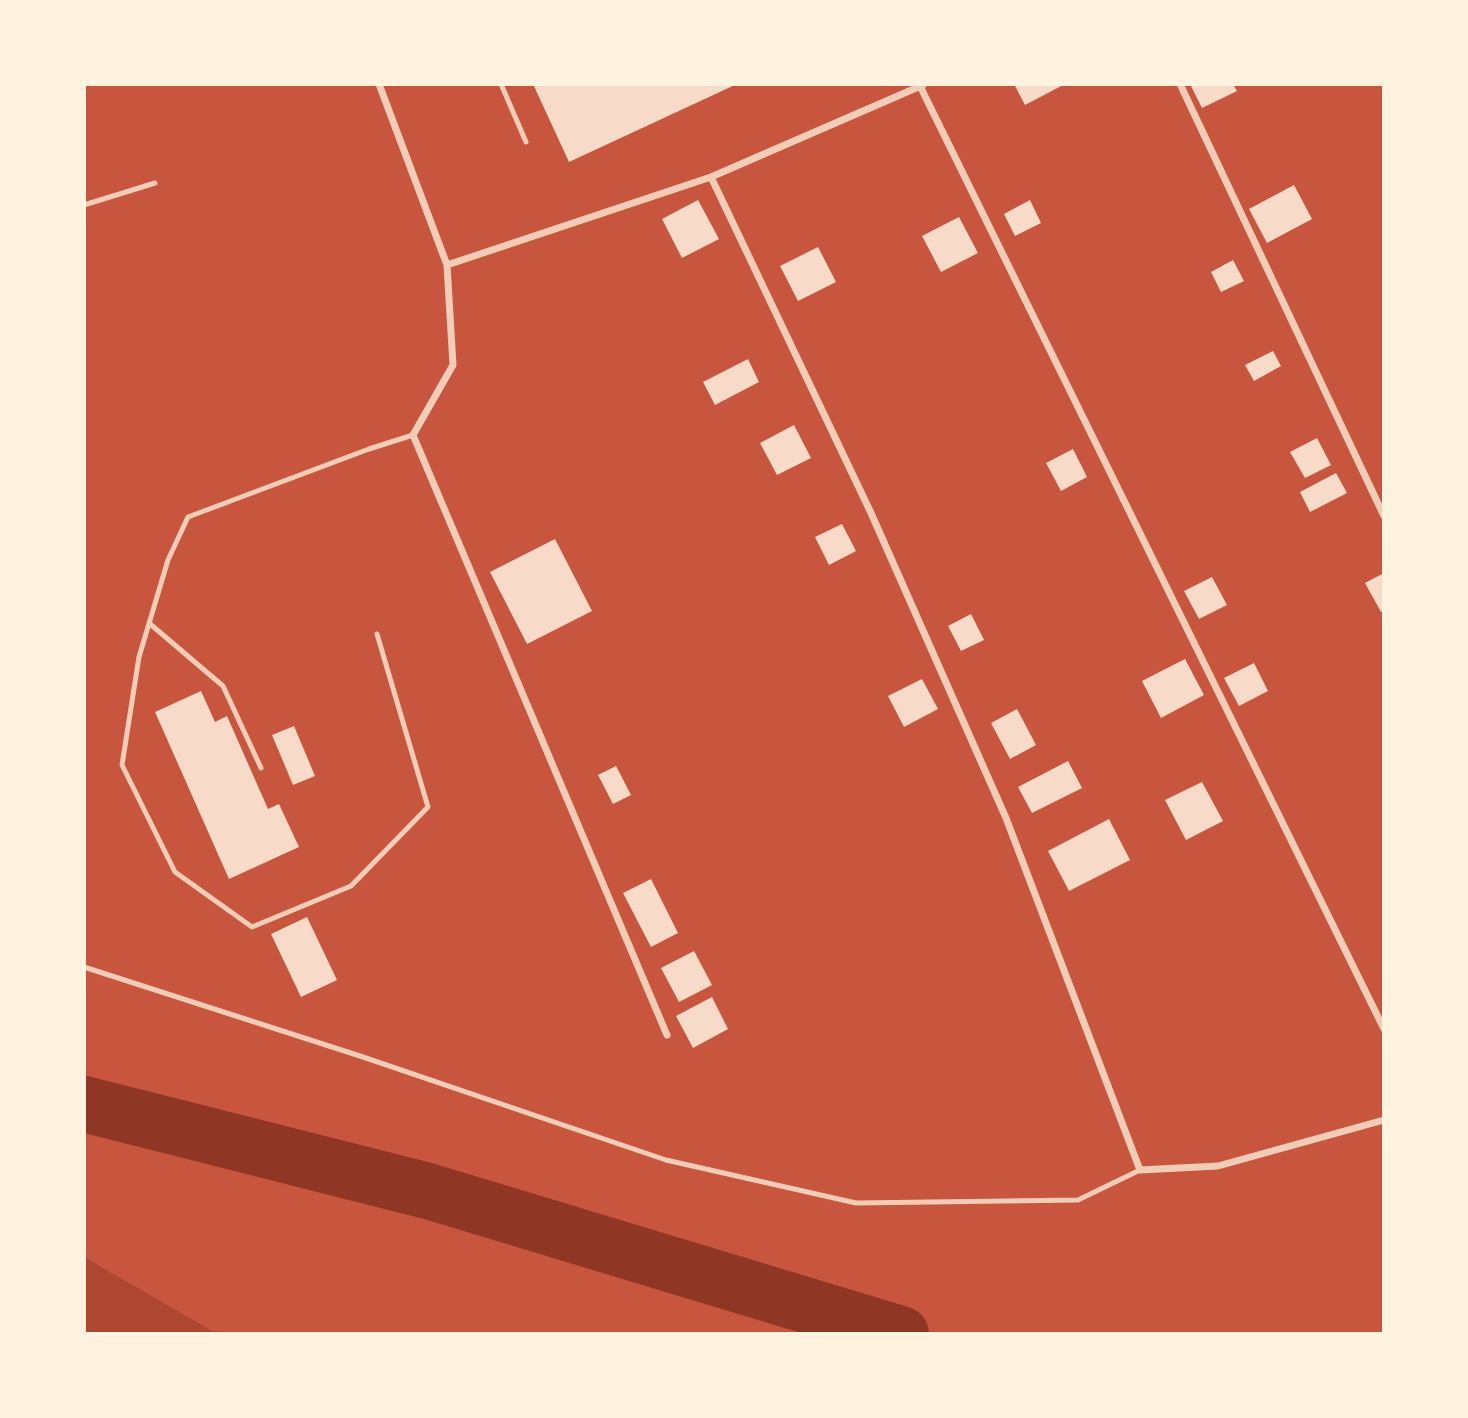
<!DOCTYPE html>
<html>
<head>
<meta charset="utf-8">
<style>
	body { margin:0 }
	#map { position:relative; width:1468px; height:1418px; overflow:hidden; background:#c8553d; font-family:Ubuntu,sans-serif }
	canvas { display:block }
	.frame { position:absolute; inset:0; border:86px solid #fff3e0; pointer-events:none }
</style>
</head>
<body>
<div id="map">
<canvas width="1468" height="1418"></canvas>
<div class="frame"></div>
</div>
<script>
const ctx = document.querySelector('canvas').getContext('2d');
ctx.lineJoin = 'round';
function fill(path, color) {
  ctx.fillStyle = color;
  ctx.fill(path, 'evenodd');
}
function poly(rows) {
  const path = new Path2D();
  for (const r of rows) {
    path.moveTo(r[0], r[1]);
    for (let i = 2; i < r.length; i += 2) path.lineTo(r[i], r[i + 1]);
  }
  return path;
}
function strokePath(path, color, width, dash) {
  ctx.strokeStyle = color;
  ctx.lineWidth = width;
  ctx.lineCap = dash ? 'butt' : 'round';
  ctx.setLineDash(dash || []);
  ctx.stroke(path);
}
fill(poly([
	[84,1257,212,1331,251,1334,84,1334]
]), '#ae4732');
strokePath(poly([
	[84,1104,428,1191,901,1334]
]), '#8f3625', 56);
fill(poly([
	[533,84,737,84,569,162],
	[1014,84,1065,84,1025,105],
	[1190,84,1233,84,1237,91,1202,108],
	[1294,185,1312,219,1267,243,1249,209],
	[698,200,719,239,682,258,662,219],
	[1030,200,1041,223,1015,236,1004,214],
	[959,217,978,253,941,272,922,236],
	[818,247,836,282,798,301,780,266],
	[1233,260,1244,281,1221,292,1211,272],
	[1273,351,1281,366,1254,381,1245,365],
	[748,359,759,382,715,405,703,382],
	[794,425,811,458,777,475,760,443],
	[1317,438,1331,465,1305,478,1290,452],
	[1073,449,1087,477,1061,491,1046,463],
	[1336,473,1347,493,1310,512,1300,492],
	[842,524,856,551,829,565,815,537],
	[555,539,592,611,527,644,490,572],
	[1384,573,1384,610,1381,612,1365,583],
	[1212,577,1227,605,1199,619,1184,591],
	[971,614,984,640,961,651,948,626],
	[1185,659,1204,695,1161,718,1142,681],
	[1254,663,1268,691,1239,706,1224,678],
	[922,679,938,709,904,727,888,696],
	[201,691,215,722,227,716,268,809,279,804,299,847,229,879,155,712],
	[1017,709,1036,745,1010,759,991,723],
	[294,726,315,776,293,785,272,735],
	[1068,761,1082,788,1032,813,1018,787],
	[616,766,631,795,613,804,598,775],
	[1202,782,1223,821,1186,840,1165,800],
	[1109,819,1130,860,1069,891,1048,851],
	[651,879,678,933,651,947,623,893],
	[307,917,337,980,301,997,271,934],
	[694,951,712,985,679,1002,661,968],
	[712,997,728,1029,693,1048,676,1016]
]), '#f7dbc8');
strokePath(poly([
	[501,84,526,142],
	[84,205,155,183],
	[149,623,223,686,261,768],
	[377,634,428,807,351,886,252,927,175,872,122,765,139,657,168,560,188,517,369,449,413,435],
	[84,967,360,1056,666,1160,856,1203,1078,1200,1140,1170]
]), '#f1ccb7', 5);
strokePath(poly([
	[379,84,447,265,711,177,923,85],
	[1180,84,1384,516],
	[920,86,1384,1029],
	[711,177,871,513,1006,818,1140,1170,1218,1166,1384,1120],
	[447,265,453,365,413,435,667,1035]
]), '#f1ccb7', 7);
</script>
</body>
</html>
